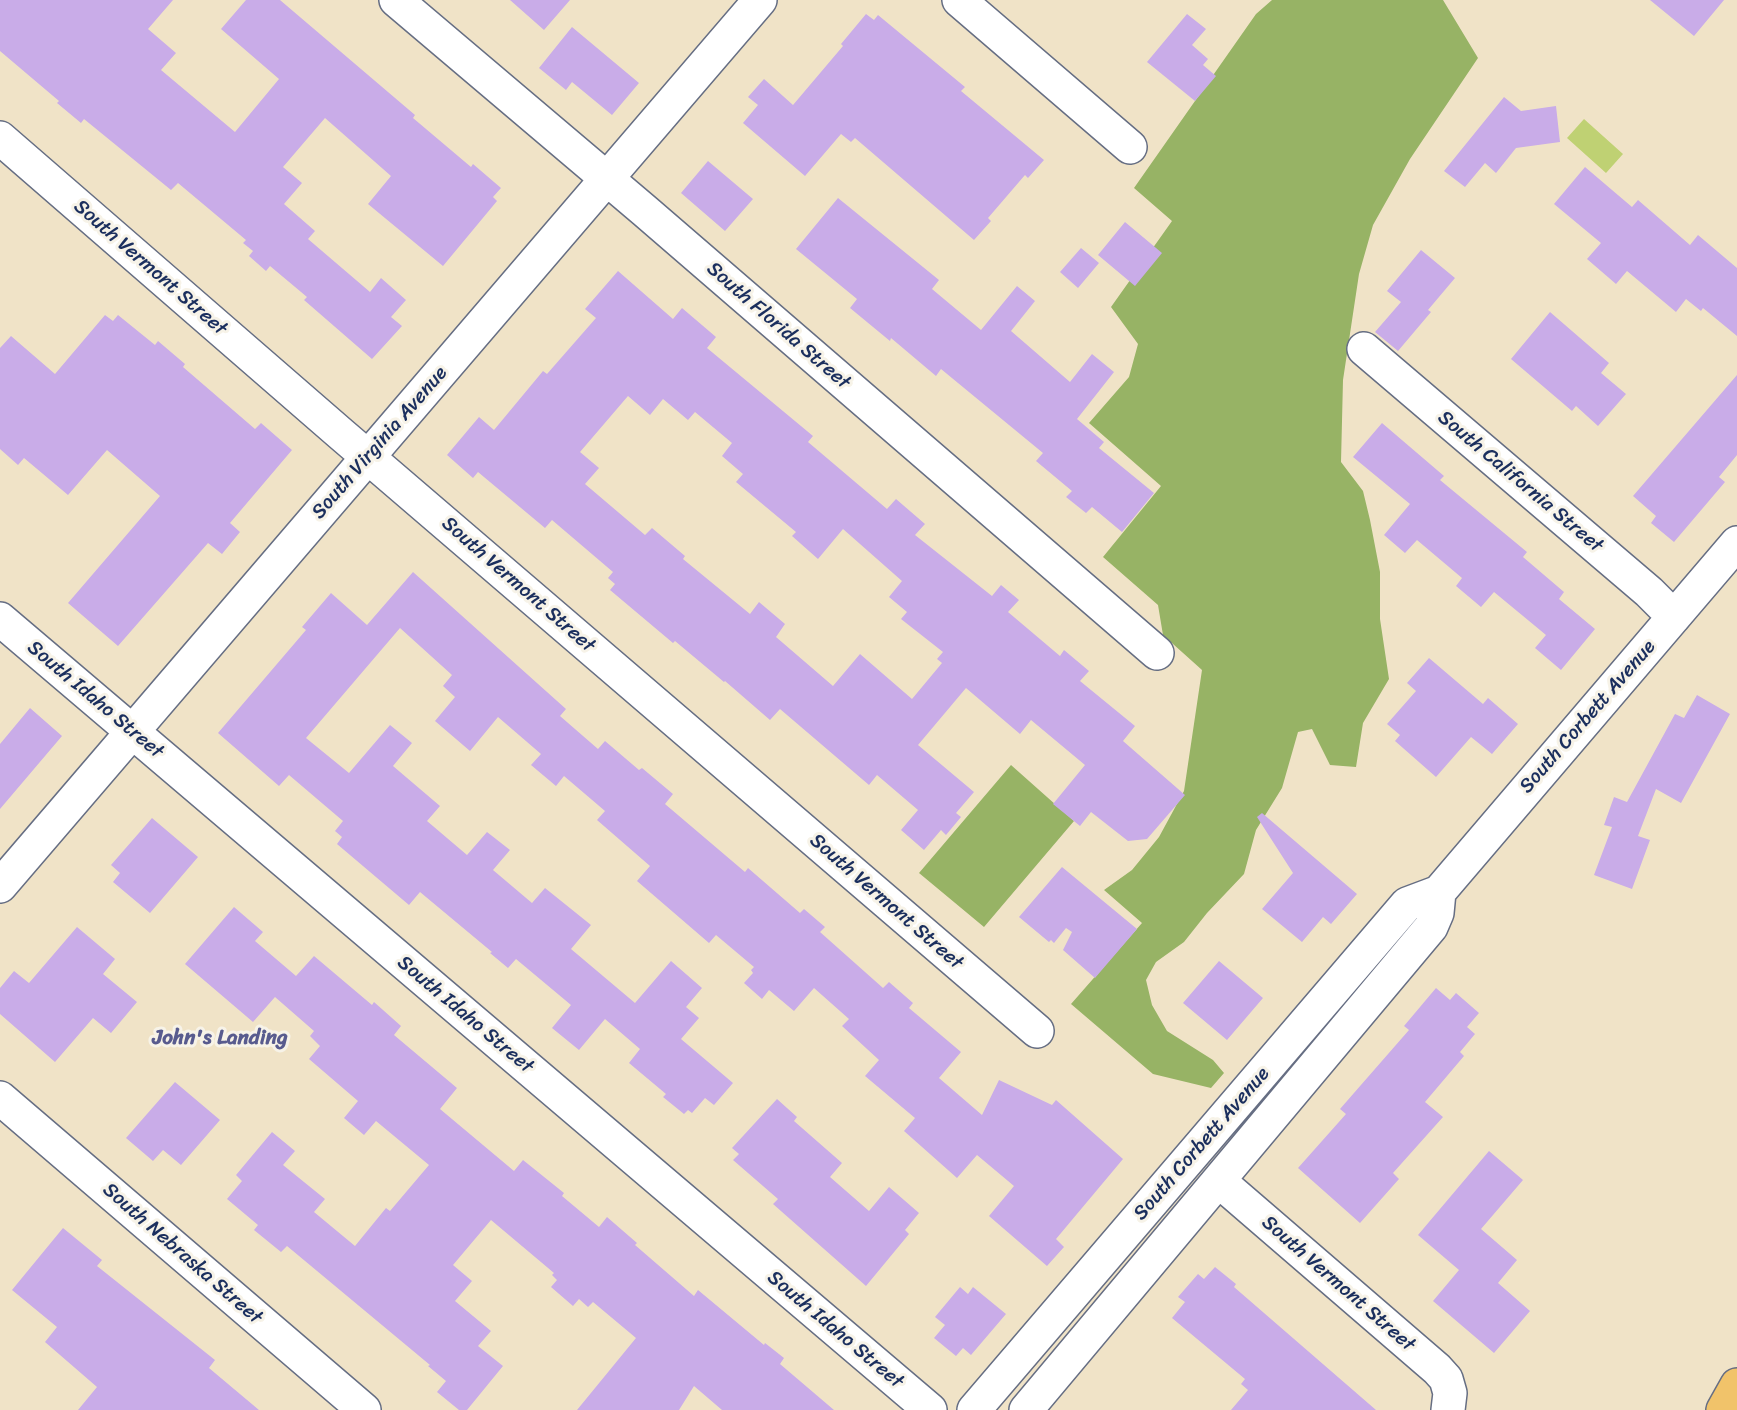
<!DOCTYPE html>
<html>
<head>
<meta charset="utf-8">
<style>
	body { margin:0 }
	canvas { display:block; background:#f0e3c7 }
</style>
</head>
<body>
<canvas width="1737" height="1410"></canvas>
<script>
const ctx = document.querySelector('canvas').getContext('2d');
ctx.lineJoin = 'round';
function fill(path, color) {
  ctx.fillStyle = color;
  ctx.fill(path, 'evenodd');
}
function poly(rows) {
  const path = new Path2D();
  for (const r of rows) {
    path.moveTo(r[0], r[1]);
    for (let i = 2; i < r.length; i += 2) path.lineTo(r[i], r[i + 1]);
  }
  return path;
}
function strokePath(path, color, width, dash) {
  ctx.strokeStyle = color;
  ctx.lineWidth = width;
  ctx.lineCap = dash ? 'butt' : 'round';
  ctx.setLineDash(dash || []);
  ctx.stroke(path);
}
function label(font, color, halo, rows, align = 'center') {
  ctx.font = font + ' Sriracha,sans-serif';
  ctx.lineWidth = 6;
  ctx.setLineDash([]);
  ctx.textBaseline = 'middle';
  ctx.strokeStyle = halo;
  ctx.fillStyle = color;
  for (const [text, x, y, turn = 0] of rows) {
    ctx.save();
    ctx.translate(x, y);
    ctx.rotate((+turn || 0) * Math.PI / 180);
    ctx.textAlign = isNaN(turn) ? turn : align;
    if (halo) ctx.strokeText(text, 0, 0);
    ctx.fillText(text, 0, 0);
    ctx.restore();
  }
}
fill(poly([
	[1584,119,1623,154,1606,173,1567,138]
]), '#bfd173');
fill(poly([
	[1272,0,1443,0,1478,58,1410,159,1373,225,1359,274,1343,380,1341,462,1363,491,1370,520,1380,572,1380,619,1389,679,1363,723,1356,767,1330,765,1312,729,1298,732,1282,788,1256,830,1244,874,1207,913,1184,942,1156,962,1146,980,1152,1005,1167,1031,1213,1060,1224,1073,1211,1088,1153,1074,1071,1004,1142,923,1104,890,1132,870,1159,837,1184,791,1202,670,1163,635,1158,605,1103,557,1161,486,1089,423,1129,377,1138,344,1111,307,1172,221,1134,188,1256,14],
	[1011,765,1074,821,984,927,919,873]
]), '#97b365');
fill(poly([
	[0,0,173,0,148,29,176,53,161,70,235,132,279,79,221,29,246,0,280,0,415,115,413,118,471,167,473,164,501,188,493,197,497,201,443,266,368,204,391,176,325,118,283,167,302,183,284,204,315,231,308,239,370,292,381,278,406,300,391,317,402,326,372,359,304,300,307,297,270,266,266,271,249,256,253,251,243,243,246,240,178,183,171,190,84,119,81,123,57,103,59,101,0,51],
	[510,0,570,0,544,30],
	[1650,0,1724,0,1694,36],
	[866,14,874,20,878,15,965,87,961,91,1044,160,1028,178,1025,175,988,218,991,221,974,240,855,138,851,142,841,134,805,176,743,123,758,105,748,97,764,79,793,105,843,46,841,44],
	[1187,14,1206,29,1192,45,1208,59,1203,65,1216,76,1195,101,1147,62],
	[572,27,639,83,612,115,572,82,566,90,539,68],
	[1504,97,1521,111,1556,106,1560,142,1516,148,1496,173,1485,163,1465,187,1444,171],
	[708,161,753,199,725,231,681,193],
	[1585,167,1632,207,1638,200,1690,245,1698,235,1737,268,1737,336,1703,308,1701,311,1686,299,1676,312,1627,271,1616,284,1587,259,1601,243,1554,204],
	[838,198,939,280,932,289,981,330,1017,286,1035,301,1011,331,1070,382,1092,354,1114,372,1077,419,1104,442,1099,448,1154,493,1122,532,1092,507,1086,513,1066,497,1072,491,1036,461,1043,453,941,369,936,376,891,338,890,341,850,308,857,299,796,249],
	[1125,222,1162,253,1135,286,1098,255],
	[1081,248,1099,263,1078,288,1060,272],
	[1421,250,1455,278,1428,310,1431,312,1398,351,1375,332,1401,302,1387,291],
	[618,271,673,319,682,308,716,337,707,348,813,436,808,442,887,509,896,499,925,524,915,535,992,596,1001,585,1019,600,1008,612,1060,656,1064,650,1089,671,1080,681,1135,726,1123,741,1185,795,1147,839,1128,841,1091,812,1080,826,1053,804,1085,765,1031,720,1020,734,966,688,918,745,974,792,956,813,961,817,946,835,941,830,924,850,901,830,918,810,877,775,869,785,780,709,770,720,725,681,724,682,675,641,673,643,610,590,615,584,608,578,613,572,552,520,545,528,478,472,473,478,447,455,479,417,494,430,543,371,547,374,596,318,585,309],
	[628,396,650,415,663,399,688,420,695,412,732,443,722,456,743,474,736,482,796,532,792,536,818,559,843,529,902,581,889,597,907,612,901,619,943,652,937,659,942,663,912,699,860,654,833,686,776,637,785,624,759,602,750,614,683,559,685,556,652,528,645,535,585,484,599,468,580,452],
	[1550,312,1609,363,1601,373,1626,394,1598,426,1576,406,1572,411,1511,359],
	[105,315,113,321,118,315,155,345,158,341,185,364,183,367,255,429,261,423,292,450,230,523,240,532,222,554,208,543,118,646,68,603,160,496,107,450,68,495,24,458,18,465,0,449,0,348,11,336,55,374],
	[1737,375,1737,455,1719,477,1725,482,1674,542,1651,523,1656,516,1633,496],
	[1382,423,1444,476,1440,480,1527,552,1523,557,1564,592,1559,599,1595,629,1561,670,1535,648,1546,635,1494,592,1481,607,1456,586,1462,578,1417,540,1405,553,1384,535,1410,504,1353,457],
	[413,572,566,709,560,716,598,749,605,741,639,770,642,768,673,794,665,804,745,872,748,868,800,913,804,909,825,927,820,932,883,988,889,982,913,1003,909,1008,961,1052,939,1078,982,1115,999,1080,1052,1105,1056,1100,1123,1159,1056,1239,1064,1247,1047,1266,989,1216,1014,1186,977,1155,957,1178,904,1131,915,1118,865,1076,879,1060,842,1026,849,1019,814,988,794,1011,769,990,762,999,744,983,753,973,751,970,754,967,716,935,709,943,637,881,650,866,597,820,605,811,564,776,556,786,531,765,541,754,498,717,470,751,435,721,455,697,443,686,452,675,400,628,306,738,349,773,390,725,412,743,393,766,440,806,427,821,467,855,487,832,510,850,493,870,532,903,545,888,591,925,571,949,635,1003,671,961,702,988,686,1007,699,1018,681,1039,733,1083,714,1105,705,1098,692,1113,688,1110,684,1114,663,1097,666,1094,629,1063,640,1049,605,1019,579,1050,552,1028,571,1005,516,959,508,968,490,953,492,952,420,892,409,905,337,844,342,837,335,831,343,821,289,775,279,786,218,733,306,630,302,627,331,593,367,625],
	[1429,658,1483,704,1488,698,1518,724,1492,754,1471,737,1436,777,1395,741,1400,735,1387,724,1416,691,1407,683],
	[1697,695,1730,714,1681,803,1656,789,1638,836,1650,840,1632,889,1594,875,1612,827,1604,825,1614,797,1627,802,1675,714,1684,718],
	[30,708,62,736,0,809,0,744],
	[1262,813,1357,894,1331,924,1323,917,1302,942,1262,909,1293,873,1257,817],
	[152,818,198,857,150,913,113,882,120,873,111,865],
	[1062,867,1137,929,1095,978,1063,950,1072,932,1066,928,1054,943,1051,940,1049,942,1019,917],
	[234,907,263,932,255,941,296,976,314,956,372,1005,374,1002,401,1026,394,1035,457,1088,440,1109,514,1171,523,1160,564,1193,562,1196,599,1227,607,1217,637,1243,635,1245,694,1296,698,1290,764,1345,765,1343,784,1358,780,1364,834,1410,722,1410,694,1386,679,1410,577,1410,636,1338,593,1302,588,1307,579,1299,573,1306,551,1287,557,1280,552,1275,554,1273,491,1220,453,1265,472,1281,455,1301,491,1331,478,1346,503,1366,467,1410,459,1410,437,1392,446,1381,428,1366,430,1365,287,1246,281,1252,254,1230,258,1225,227,1199,242,1181,236,1175,272,1132,295,1151,283,1165,325,1199,314,1212,355,1246,386,1208,390,1211,429,1165,376,1121,364,1135,344,1118,358,1101,309,1059,320,1046,310,1036,314,1031,275,997,253,1022,185,964],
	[77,927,115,959,103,974,137,1002,111,1033,93,1018,55,1062,0,1014,0,988,14,971,29,983],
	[1219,961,1263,998,1227,1040,1183,1003],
	[1436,988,1450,1000,1456,993,1479,1013,1467,1027,1475,1034,1460,1052,1464,1056,1425,1102,1443,1117,1393,1173,1399,1179,1360,1223,1298,1168,1346,1114,1340,1109,1409,1030,1404,1026],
	[175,1082,220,1120,181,1165,163,1150,153,1161,126,1138],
	[777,1099,797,1117,794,1121,842,1163,830,1177,869,1211,889,1187,919,1213,905,1230,909,1234,866,1286,773,1204,778,1199,733,1160,739,1154,732,1148],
	[1489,1151,1523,1180,1481,1229,1517,1260,1498,1283,1530,1311,1494,1353,1433,1301,1459,1270,1418,1235],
	[63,1228,102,1260,97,1266,215,1360,209,1368,259,1410,78,1410,97,1387,45,1342,57,1327,12,1290],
	[1215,1267,1236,1284,1234,1287,1376,1410,1231,1410,1248,1390,1241,1384,1245,1379,1172,1318,1185,1302,1178,1297,1198,1274,1204,1279],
	[960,1287,968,1294,973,1287,1006,1314,971,1355,963,1348,956,1356,934,1338,945,1325,935,1317]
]), '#c9ace8');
const minor = poly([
	[396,0,645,211,1157,653],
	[959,0,1130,147],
	[0,138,341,434,1037,1031],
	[1364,349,1649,592,1674,617],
	[0,619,930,1410],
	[0,886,760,0],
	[1219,1181,1437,1369,1446,1379,1450,1393,1448,1410],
	[974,1410,1407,904,1439,892,1737,543],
	[1026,1410,1431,927,1437,913,1439,892]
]);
const tertiary = poly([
	[0,1098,364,1410]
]);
const motorway = poly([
	[1723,1410,1737,1385]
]);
strokePath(minor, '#666e83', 36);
strokePath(tertiary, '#666e83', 36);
strokePath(motorway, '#666e83', 36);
strokePath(minor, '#fff', 33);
strokePath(tertiary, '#fff', 33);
strokePath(motorway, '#f1c36a', 33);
label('20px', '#1b2f5e', '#f7f3e8', [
	["South Vermont Street",150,268,41],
	["South Florida Street",778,326,41],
	["South Virginia Avenue",380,443,-49],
	["South California Street",1520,482,40],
	["South Vermont Street",518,585,41],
	["South Idaho Street",95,700,40],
	["South Corbett Avenue",1588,717,-49],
	["South Vermont Street",886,902,41],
	["South Idaho Street",465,1015,40],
	["South Corbett Avenue",1202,1144,-49],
	["South Nebraska Street",182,1254,41],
	["South Vermont Street",1338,1284,41],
	["South Idaho Street",835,1330,40]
]);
label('bold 21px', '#585b8e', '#f7f3e8', [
	["John's Landing",220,1039]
]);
</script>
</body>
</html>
